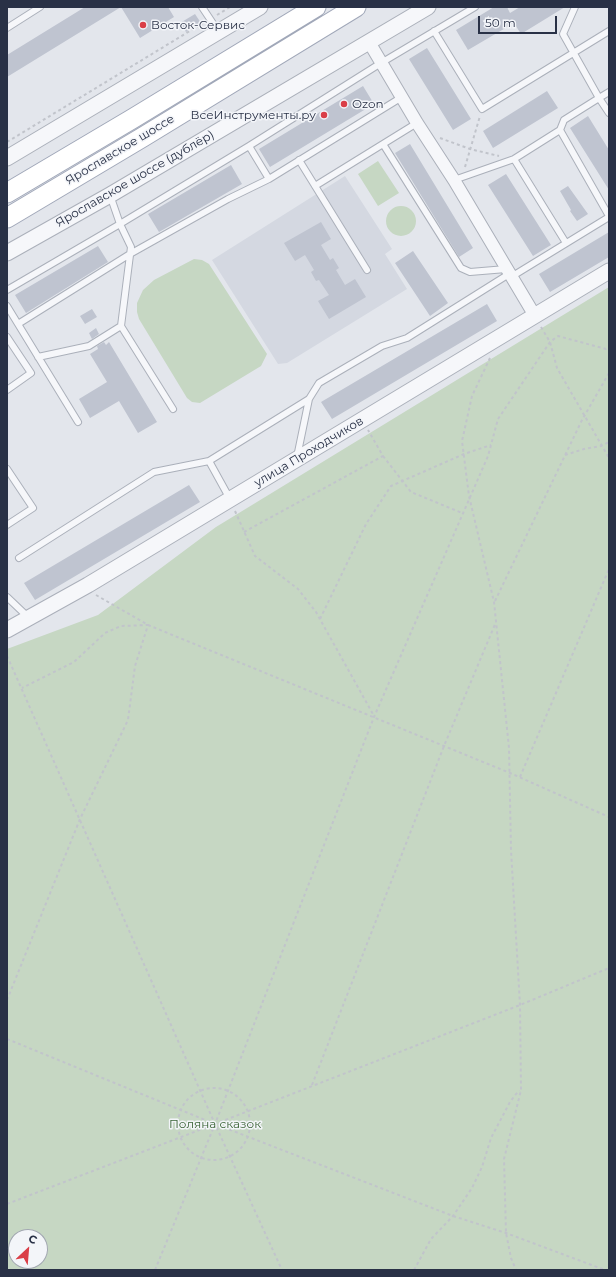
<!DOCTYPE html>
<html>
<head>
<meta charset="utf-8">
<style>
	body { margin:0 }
	#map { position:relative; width:616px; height:1277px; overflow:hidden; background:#e3e6ec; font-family:Montserrat,sans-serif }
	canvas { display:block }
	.frame { position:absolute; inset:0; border:8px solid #293146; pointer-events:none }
	.north { position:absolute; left:8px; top:1229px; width:40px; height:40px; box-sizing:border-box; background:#f3f5f9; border:1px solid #a2a7b1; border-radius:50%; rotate:26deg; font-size:11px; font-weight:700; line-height:16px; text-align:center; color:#293146 }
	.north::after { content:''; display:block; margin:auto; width:14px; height:18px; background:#da3e47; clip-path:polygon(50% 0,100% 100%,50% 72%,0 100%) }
	.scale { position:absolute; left:478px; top:16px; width:79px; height:18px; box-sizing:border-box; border:2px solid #293146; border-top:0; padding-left:5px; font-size:12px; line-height:14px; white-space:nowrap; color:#293146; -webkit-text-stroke:3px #f3f5f9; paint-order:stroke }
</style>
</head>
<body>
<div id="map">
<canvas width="616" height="1277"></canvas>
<div class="frame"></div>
<div class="north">С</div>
<div class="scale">50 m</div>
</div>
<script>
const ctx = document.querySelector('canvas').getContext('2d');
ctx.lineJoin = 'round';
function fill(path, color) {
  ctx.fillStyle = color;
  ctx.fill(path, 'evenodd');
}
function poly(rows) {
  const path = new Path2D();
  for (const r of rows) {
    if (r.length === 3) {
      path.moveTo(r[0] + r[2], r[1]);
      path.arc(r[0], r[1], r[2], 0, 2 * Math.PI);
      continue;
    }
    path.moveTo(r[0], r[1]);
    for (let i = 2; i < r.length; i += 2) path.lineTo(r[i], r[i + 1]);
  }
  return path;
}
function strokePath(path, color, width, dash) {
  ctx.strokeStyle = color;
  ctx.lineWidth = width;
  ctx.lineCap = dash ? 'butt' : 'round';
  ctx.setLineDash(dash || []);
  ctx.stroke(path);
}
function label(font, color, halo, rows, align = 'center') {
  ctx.font = font + ' Montserrat,sans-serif';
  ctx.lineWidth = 3;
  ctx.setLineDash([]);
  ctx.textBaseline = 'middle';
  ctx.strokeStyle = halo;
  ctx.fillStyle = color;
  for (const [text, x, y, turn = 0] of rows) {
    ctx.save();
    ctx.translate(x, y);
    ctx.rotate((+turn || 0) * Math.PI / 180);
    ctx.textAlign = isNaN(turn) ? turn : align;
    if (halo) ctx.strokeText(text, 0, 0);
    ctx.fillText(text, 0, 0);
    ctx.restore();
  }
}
fill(poly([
	[345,176,392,249,385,254,407,289,287,363,278,364,212,260]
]), '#d4d8e1');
fill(poly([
	[378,161,399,193,378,206,358,174],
	[401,221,15],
	[194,259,202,260,209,264,267,354,261,366,200,403,192,402,187,398,139,319,137,312,137,303,143,290,154,280],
	[609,287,609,1270,7,1270,7,649,98,615,216,527],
	[16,1237,40,1237,40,1261,16,1261]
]), '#c6d7c3');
fill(poly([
	[85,7,168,7,174,17,140,38,121,7,7,77,7,55],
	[494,7,507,7,510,13,520,7,565,7,521,34,514,23,468,50,456,30],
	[195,14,201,23,186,32,180,23],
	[427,48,471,119,453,130,409,59],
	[363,86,374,104,270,167,259,149],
	[547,91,558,108,493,148,483,131],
	[588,116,609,150,609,190,570,128],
	[410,144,473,248,459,257,395,153],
	[231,165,242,184,159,232,148,214],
	[506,174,551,245,533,256,488,185],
	[568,186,588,214,577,221,570,211,571,210,560,191],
	[321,222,331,239,321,245,330,260,333,258,339,268,336,270,345,285,355,279,366,297,329,319,318,301,329,295,319,280,316,281,311,272,314,270,305,255,295,261,284,243],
	[609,232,609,257,550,292,539,274],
	[98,246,108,262,26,313,15,295],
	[413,251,448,303,430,316,395,263],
	[487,304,497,321,332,419,321,402],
	[92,309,97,317,85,324,80,316],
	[96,328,99,334,92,339,89,333],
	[104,342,106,345,109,342,157,422,138,433,119,401,90,418,79,399,107,382,90,354,98,349,97,346],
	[189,485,200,502,35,600,24,583]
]), '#bfc4d0');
const service = poly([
	[202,7,218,31],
	[7,28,40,7],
	[434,31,482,109,609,31],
	[609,92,599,98,609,113],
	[560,130,609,216],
	[383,144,461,268,470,272,506,269],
	[249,146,269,179],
	[514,159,566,243],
	[299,160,367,270],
	[454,180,514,159,560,130,564,120,599,98,563,34,575,7],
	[315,186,417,123],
	[110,195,120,224,131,247,121,326,173,409],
	[511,277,609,217],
	[7,290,120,224,249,146,381,63,475,7],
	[7,306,78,422],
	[18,324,130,254,228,199,269,179,402,97],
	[7,337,31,373,7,390],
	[38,357,89,346,121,326],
	[297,457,309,399],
	[209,461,230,499],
	[7,469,33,508,7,525],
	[19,558,154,472,209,461,309,399,319,383,382,346,407,338,509,274],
	[7,597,28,617]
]);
const minor = poly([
	[369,42,417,123,454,180,535,316]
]);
const tertiary = poly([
	[7,158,260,7],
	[7,253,110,195,428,7],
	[7,630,88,585,609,271]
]);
const primary = poly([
	[7,193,132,119,316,7],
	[7,218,143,137,356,7]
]);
strokePath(service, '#abb0ba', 8);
strokePath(minor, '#abb0ba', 14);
strokePath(tertiary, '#abb0ba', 17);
strokePath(primary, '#a1a8b9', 21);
strokePath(poly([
	[217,15,230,7],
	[440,138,470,149,499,156],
	[7,142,203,23],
	[465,167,480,116],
	[541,327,550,342,557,368,609,458],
	[490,358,472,396,462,441,469,496,494,602,509,748,511,850,520,1005,521,1090,504,1159,506,1233,511,1258,516,1270],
	[565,455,584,449,601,446,609,442],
	[383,456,411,492,462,513],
	[235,511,255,556,298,589,316,612,374,716],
	[244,532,383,456,368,430],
	[96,595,148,625,510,773,609,817],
	[495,601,582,420,609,373],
	[320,619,366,524,391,486,464,454,491,445],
	[7,656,215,1124,282,1270],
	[520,777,609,569],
	[7,1000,80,819,128,720,135,666,148,625,121,626,105,633,74,662,22,688],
	[7,1039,215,1124,453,1216,506,1233,605,1270],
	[312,1085,444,746,496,622],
	[214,1124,36],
	[7,1204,215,1124,520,1005,609,968],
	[155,1270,215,1124,374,717,488,456,498,419,550,342,558,336,606,349,609,348],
	[414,1270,431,1239,453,1216,472,1188,482,1167,491,1138,510,1102,516,1094,520,1091]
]), '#c1c4cb', 2, [3, 3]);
strokePath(service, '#f6f7fa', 6);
strokePath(minor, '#f6f7fa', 12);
strokePath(tertiary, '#f6f7fa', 15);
strokePath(primary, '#fff', 19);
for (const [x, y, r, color] of [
	[143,25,4,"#da3e47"],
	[344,104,4,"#da3e47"],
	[324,115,4,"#da3e47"]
]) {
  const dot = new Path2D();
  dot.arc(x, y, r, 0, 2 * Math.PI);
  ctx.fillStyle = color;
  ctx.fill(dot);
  strokePath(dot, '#f3f5f9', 1.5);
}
label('12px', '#293146', '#f3f5f9', [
	["Восток-Сервис",151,25],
	["Ozon",352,104],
	["ВсеИнструменты.ру",316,115,"right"]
], 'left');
label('12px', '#293146', '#f3f5f9', [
	["Ярославское шоссе",120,150,-31],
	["Ярославское шоссе (дублёр)",135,179,-30],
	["улица Проходчиков",309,452,-31]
]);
label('12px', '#396335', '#f3f5f9', [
	["Поляна сказок",215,1124]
]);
</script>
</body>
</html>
